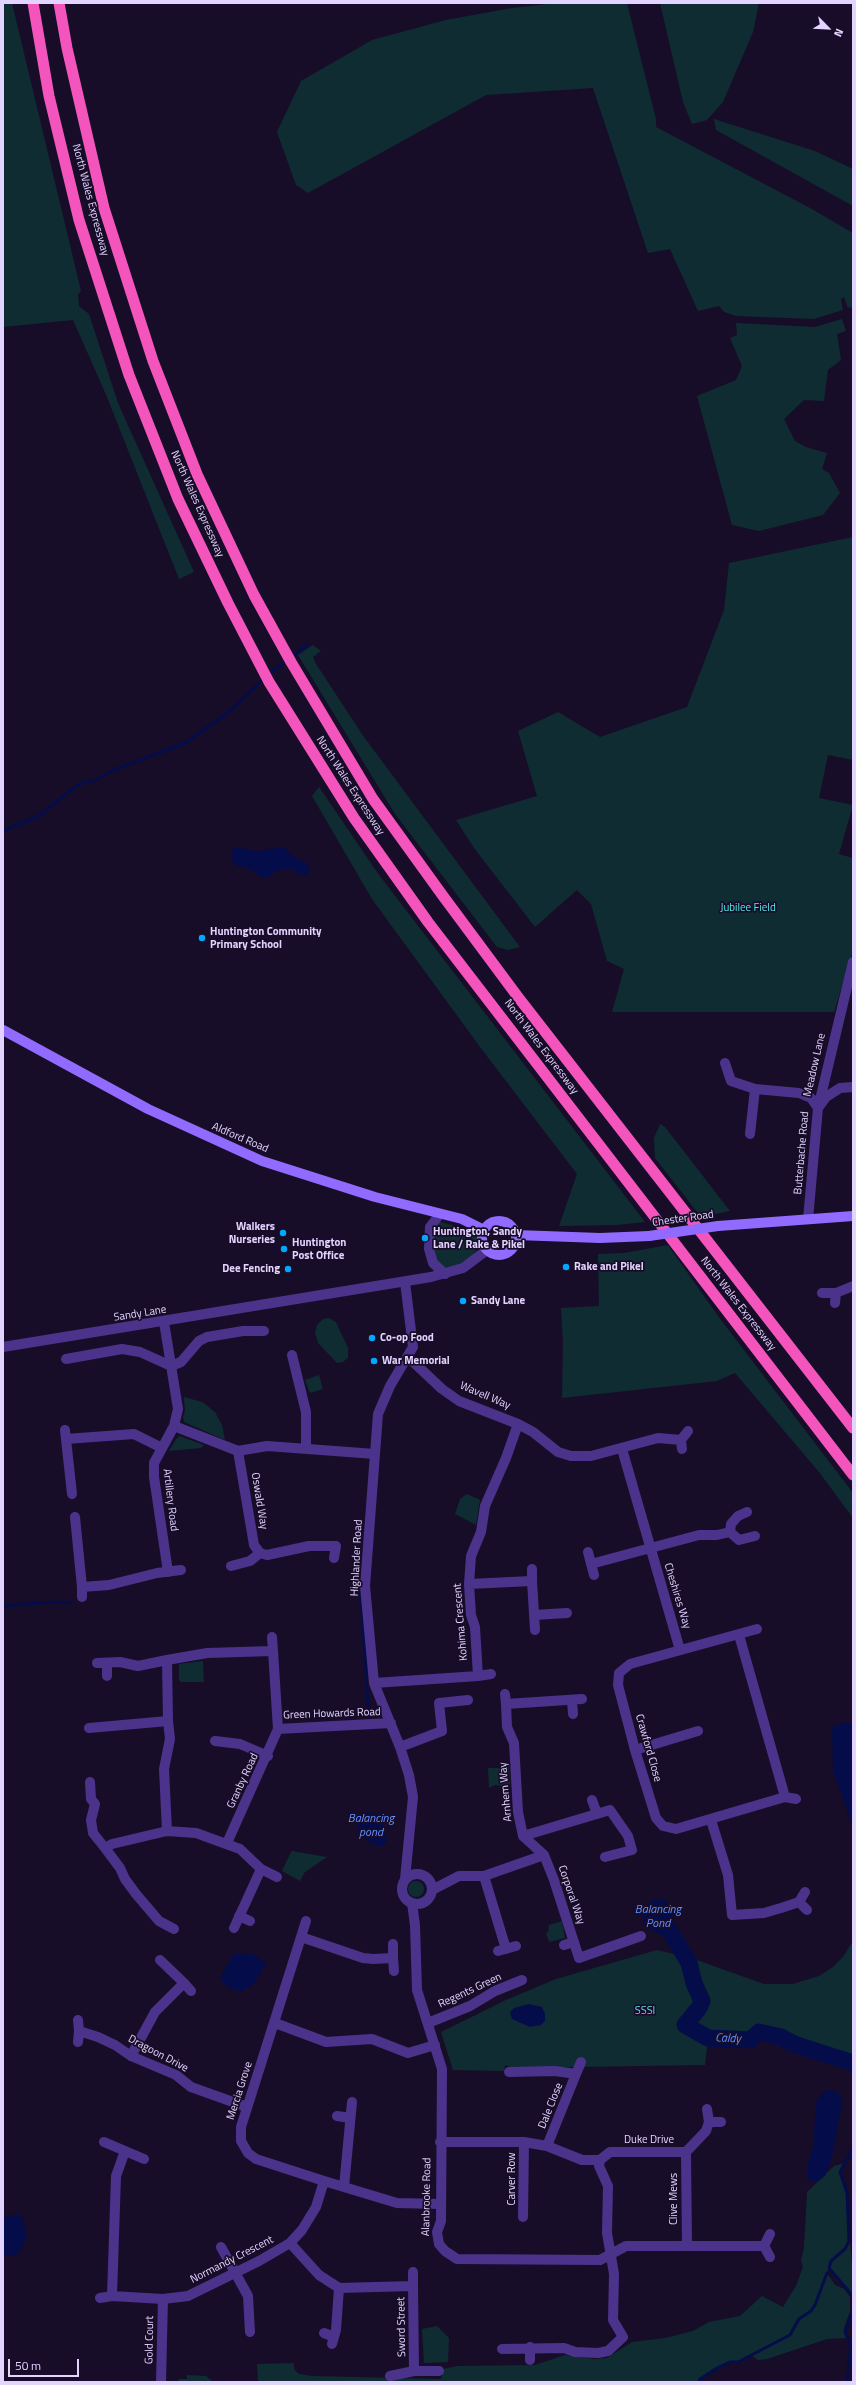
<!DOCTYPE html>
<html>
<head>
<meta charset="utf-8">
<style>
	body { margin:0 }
	#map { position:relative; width:856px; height:2385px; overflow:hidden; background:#180d28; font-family:"Titillium Web",sans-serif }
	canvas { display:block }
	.frame { position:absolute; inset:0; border:4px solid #e3d4ff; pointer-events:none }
	.north { position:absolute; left:808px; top:8px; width:40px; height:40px; -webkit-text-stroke:3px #180d28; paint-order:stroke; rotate:114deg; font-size:11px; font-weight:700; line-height:16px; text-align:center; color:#e3d4ff }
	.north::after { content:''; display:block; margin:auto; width:14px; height:18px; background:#e3d4ff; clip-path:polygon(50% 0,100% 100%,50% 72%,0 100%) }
	.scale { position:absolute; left:8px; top:2359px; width:71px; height:18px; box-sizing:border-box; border:2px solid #e3d4ff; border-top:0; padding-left:5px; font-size:12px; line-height:14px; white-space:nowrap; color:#e3d4ff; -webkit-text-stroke:3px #180d28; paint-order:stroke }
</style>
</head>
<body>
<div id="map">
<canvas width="856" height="2385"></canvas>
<div class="frame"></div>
<div class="north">N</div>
<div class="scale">50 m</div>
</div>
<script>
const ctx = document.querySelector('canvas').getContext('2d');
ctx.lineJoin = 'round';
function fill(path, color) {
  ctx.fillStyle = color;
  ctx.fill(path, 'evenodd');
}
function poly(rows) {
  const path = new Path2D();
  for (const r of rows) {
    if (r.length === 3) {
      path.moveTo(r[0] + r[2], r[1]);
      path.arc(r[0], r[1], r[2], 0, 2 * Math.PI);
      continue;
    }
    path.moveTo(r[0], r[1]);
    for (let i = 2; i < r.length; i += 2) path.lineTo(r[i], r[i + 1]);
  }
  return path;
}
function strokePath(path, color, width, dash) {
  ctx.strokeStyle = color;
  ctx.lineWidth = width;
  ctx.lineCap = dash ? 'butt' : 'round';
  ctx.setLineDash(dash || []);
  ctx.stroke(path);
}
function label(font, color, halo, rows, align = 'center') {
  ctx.font = font + ' "Titillium Web",sans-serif';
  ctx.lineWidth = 3.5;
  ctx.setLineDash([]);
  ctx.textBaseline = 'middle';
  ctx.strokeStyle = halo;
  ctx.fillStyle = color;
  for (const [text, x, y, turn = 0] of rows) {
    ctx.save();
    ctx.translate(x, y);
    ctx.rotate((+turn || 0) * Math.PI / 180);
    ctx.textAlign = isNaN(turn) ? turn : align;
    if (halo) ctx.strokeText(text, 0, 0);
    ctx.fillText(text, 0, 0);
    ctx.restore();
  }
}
fill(poly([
	[3,3,12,3,81,291,78,294,79,306,89,314,118,403,194,572,179,579,107,397,73,320,3,327],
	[556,3,627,3,656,119,656,127,810,208,853,233,853,307,848,308,844,297,841,299,843,310,814,319,736,316,724,312,719,306,698,311,670,249,648,253,593,88,486,95,308,193,296,185,277,132,301,81,372,40,446,20,512,8],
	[660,3,759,3,753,32,723,102,707,120,692,124,683,102],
	[714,119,815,151,853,169,853,206,716,130],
	[842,319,846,331,837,334,841,360,828,370,824,401,804,400,784,419,795,441,806,447,827,453,822,469,829,473,840,493,823,515,759,531,732,525,697,396,736,380,742,366,730,338,737,335,736,323,815,327],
	[853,537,853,760,828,755,819,798,853,805,839,854,853,858,853,951,834,1012,612,1012,624,969,607,961,591,904,577,890,535,927,474,848,456,820,537,796,518,731,558,712,600,737,687,707,724,610,729,563],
	[313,645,321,651,313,657,316,664,364,737,520,947,508,950,497,947,395,814,298,655],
	[319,787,379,875,645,1222,617,1225,559,1226,577,1174,480,1047,372,899,312,796],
	[660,1124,665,1127,730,1211,701,1217,655,1158,654,1138],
	[441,1222,469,1230,476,1235,478,1240,478,1247,474,1254,459,1265,451,1268,443,1267,433,1257,432,1236,436,1223],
	[668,1245,718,1316,853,1493,853,1518,819,1472,735,1373,717,1381,562,1398,563,1343,561,1308,599,1306,598,1254,624,1253],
	[329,1318,336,1322,348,1348,348,1358,343,1362,337,1363,318,1343,315,1333,317,1325,323,1319],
	[319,1375,323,1389,310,1393,305,1380],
	[184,1397,202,1402,215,1412,222,1425,225,1440,184,1422,183,1417,185,1411],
	[180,1436,185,1438,204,1445,201,1448,169,1451,176,1439],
	[467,1494,480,1500,476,1525,455,1514,460,1499],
	[203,1661,204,1682,181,1682,179,1680,179,1664],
	[509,1765,510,1787,495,1785,489,1788,488,1768,502,1768],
	[291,1852,292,1851,327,1857,305,1872,300,1881,282,1871],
	[416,1889,8],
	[562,1921,565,1938,549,1942,546,1933,548,1932,549,1925],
	[853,1941,853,2063,794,2044,781,2037,759,2032,750,2040,708,2038,705,2065,513,2068,505,2065,504,2071,453,2070,441,2032,506,2000,556,1979,657,1950,691,1958,764,1984,793,1984,819,1976,833,1967,843,1957],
	[691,1958,702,2001,703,2002,685,1963],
	[845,2163,840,2173,847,2193,846,2203,852,2264,852,2295,829,2268,827,2273,835,2285,844,2289,850,2297,850,2311,844,2328,847,2338,827,2339,767,2359,758,2360,751,2355,738,2362,729,2362,700,2378,699,2382,258,2382,257,2364,294,2363,294,2369,299,2374,312,2376,441,2379,443,2369,458,2366,535,2365,565,2355,595,2359,607,2358,632,2342,665,2338,693,2331,709,2322,740,2316,762,2296,783,2307,796,2286,803,2267,801,2260,804,2248,807,2192,834,2166],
	[437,2326,449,2338,448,2362,424,2363,422,2329],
	[187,2375,206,2376,213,2382,178,2382,179,2379,187,2379]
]), '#0f2c33');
fill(poly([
	[234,847,257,851,284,847,296,858,307,863,310,870,306,875,302,875,290,869,279,869,267,878,261,877,252,870,235,865,231,856],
	[844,1722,853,1724,853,1828,833,1770,832,1727],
	[369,1811,380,1816,384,1826,387,1841,381,1847,367,1841,357,1829,357,1819],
	[665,1899,674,1918,661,1935,646,1927,642,1916,645,1906,653,1900],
	[234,1953,251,1953,266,1963,254,1984,241,1992,227,1987,220,1978],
	[529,2004,542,2007,545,2014,545,2021,541,2025,530,2027,512,2019,510,2012,514,2008],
	[829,2090,836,2091,840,2095,842,2104,832,2158,825,2176,818,2181,809,2181,807,2167,813,2147,816,2102,822,2093],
	[17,2214,23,2219,27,2236,19,2254,3,2256,3,2218]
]), '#040d49');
strokePath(poly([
	[269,674,307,645],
	[3,831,40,815,79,784,96,780,114,770,185,743,228,713,264,678],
	[361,1594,369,1722],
	[3,1606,51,1602,71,1603],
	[853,2148,840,2172,847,2193,849,2241,845,2249,831,2261,829,2268,852,2295,853,2301],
	[699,2382,700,2379,717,2368,730,2362,738,2362,790,2335,799,2319,811,2311,815,2305,827,2273],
	[847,2382,851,2346,845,2332,853,2311]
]), '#040d49', 3);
strokePath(poly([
	[668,1928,689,1963,694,1983,702,2001,699,2008,685,2025,708,2038,750,2040,759,2032,781,2037,794,2044,853,2063]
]), '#040d49', 17);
strokePath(poly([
	[725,1063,731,1081,755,1089],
	[819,1104,853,962],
	[750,1134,755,1089,799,1093,811,1098,818,1108],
	[440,1214,430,1227,429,1249,433,1263,445,1274],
	[808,1219,818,1108,826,1097,840,1088,853,1087],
	[405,1282,413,1347,390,1386,378,1414,365,1586,374,1683,400,1747,409,1775,413,1797,405,1879],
	[822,1293,836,1293,853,1286],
	[835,1303,836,1293],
	[164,1322,178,1409,174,1426,154,1463,154,1477,168,1572],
	[292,1355,306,1412,306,1448],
	[408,1357,442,1389,459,1401,518,1424,533,1432,558,1452,571,1456,591,1456,658,1438,681,1440,682,1449],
	[66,1359,122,1349,140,1352,171,1366,181,1362,199,1341,207,1337,243,1331,264,1331],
	[174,1426,238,1451,267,1446,375,1454],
	[65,1430,72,1494],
	[66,1439,134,1434,162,1448],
	[681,1440,688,1431],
	[622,1449,680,1650],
	[238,1451,254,1545,260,1553],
	[747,1512,738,1516,731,1524,730,1532,739,1540,755,1536],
	[75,1517,82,1587,109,1585,157,1573,181,1570],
	[588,1552,594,1575],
	[591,1564,699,1535,717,1535,730,1532],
	[231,1566,250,1561,260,1553,267,1555,309,1546,336,1546,334,1558],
	[532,1569,532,1581],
	[469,1584,532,1581,535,1630],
	[82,1597,82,1587],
	[534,1615,567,1613],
	[739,1635,785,1797,676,1829,663,1826,656,1818,635,1750,618,1685,619,1673,630,1664,757,1629],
	[272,1637,273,1651],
	[97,1663,120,1662,138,1666,167,1660],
	[107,1663,107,1676],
	[478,1676,491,1674],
	[374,1683,478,1676,475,1627,471,1615,469,1584,471,1556,481,1532,485,1506,506,1458,518,1424],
	[505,1694,506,1704,582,1699],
	[572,1700,573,1714],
	[506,1704,507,1727,514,1743,518,1812,523,1836,544,1855,554,1880,579,1958,641,1936],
	[89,1728,168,1721],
	[278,1729,391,1723],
	[215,1741,240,1744,268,1756],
	[400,1747,442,1731,439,1703,468,1700],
	[635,1750,698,1731],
	[90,1782,91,1799,95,1804,91,1820,93,1833,105,1848],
	[785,1797,796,1799],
	[592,1800,597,1814],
	[711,1820,728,1875,732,1915,764,1913,781,1908,799,1902,805,1892],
	[167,1831,164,1769,170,1739,168,1721,167,1660,207,1653,273,1651,278,1729,227,1843],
	[523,1836,610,1810,628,1836,632,1850,605,1857],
	[417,1889,15],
	[484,1876,506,1949],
	[432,1890,459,1876,484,1876,544,1855],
	[799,1902,807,1910],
	[412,1903,415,1925,417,1990,442,2069,441,2221,437,2232,439,2244,445,2251,457,2259,600,2260,626,2246,764,2246,770,2234],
	[239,1916,250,1921],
	[234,1928,261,1869],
	[174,1929,159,1921,136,1894,125,1879,120,1868,105,1848,112,1844,167,1831,196,1833,240,1849,261,1869,277,1877],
	[301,1937,306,1921],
	[393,1944,393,1958,373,1959,363,1958,301,1937,241,2127,241,2141,248,2153,256,2159,324,2181,397,2203,439,2204],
	[564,1945,574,1942],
	[498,1951,516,1946],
	[393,1958,394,1971],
	[184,1983,191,1991],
	[78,2020,79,2031,98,2037,115,2045,131,2056,176,2075,191,2087,247,2107],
	[275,2023,326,2042,372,2039,408,2053,435,2045],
	[428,2023,470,2006,495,1991,522,1980],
	[78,2042,79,2031],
	[131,2056,155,2012,184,1983,160,1960],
	[509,2072,555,2071,576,2074,547,2146],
	[576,2074,581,2062],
	[707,2109,709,2122],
	[337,2116,350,2118],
	[104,2142,144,2159],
	[440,2142,524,2142,547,2146,582,2160,600,2160,599,2166,608,2186,607,2233,614,2274,613,2320,623,2337,608,2351,598,2353,575,2352,564,2348,502,2349],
	[125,2151,116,2176,112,2296,163,2299,188,2296,259,2261,290,2243,302,2230,316,2207,324,2181],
	[686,2152,687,2246],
	[600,2160,610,2152,686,2152,706,2131,709,2122,721,2122],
	[344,2187,352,2102],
	[523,2217,524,2142],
	[290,2243,319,2275,339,2288,413,2286,414,2371,439,2371],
	[764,2246,770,2257],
	[221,2247,248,2296,250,2332],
	[413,2286,413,2272],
	[100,2298,112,2296],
	[324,2333,334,2337],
	[332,2344,336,2330,339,2288],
	[530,2347,530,2360],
	[390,2376,414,2371],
	[161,2382,163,2299]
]), '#4b338c', 10);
strokePath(poly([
	[3,1347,431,1277,463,1268,487,1250]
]), '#4b338c', 10);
strokePath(poly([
	[3,1030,148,1109,262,1161,375,1197,462,1219,484,1230],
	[499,1238,17],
	[718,1226,853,1216],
	[516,1235,600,1238,649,1236]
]), '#916bff', 10);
strokePath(poly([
	[33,3,49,96,79,220,129,375,178,499,228,603,269,682,354,818,428,922,853,1475],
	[59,3,67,48,104,208,153,361,197,474,254,595,291,662,373,799,443,896,518,997,853,1428]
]), '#f455bc', 11);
strokePath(poly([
	[649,1236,718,1226]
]), '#916bff', 10);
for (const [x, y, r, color] of [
	[202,938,4,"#00a9ff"],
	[283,1233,4,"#00a9ff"],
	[425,1238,4,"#00a9ff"],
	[284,1249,4,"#00a9ff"],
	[566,1267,4,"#00a9ff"],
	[288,1269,4,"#00a9ff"],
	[463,1301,4,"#00a9ff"],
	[372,1338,4,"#00a9ff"],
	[374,1361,4,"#00a9ff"]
]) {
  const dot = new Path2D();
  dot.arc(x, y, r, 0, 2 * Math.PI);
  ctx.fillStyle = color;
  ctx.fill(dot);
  strokePath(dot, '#180d28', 1.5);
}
label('11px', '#e3d4ff', '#180d28', [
	["North Wales Expressway",90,200,75],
	["North Wales Expressway",197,504,66],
	["North Wales Expressway",350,786,57],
	["North Wales Expressway",541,1047,53],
	["Meadow Lane",815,1065,-77],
	["Aldford Road",240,1138,23],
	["Butterbache Road",802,1153,-85],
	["Chester Road",683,1219,-8],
	["North Wales Expressway",738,1304,52],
	["Sandy Lane",140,1314,-9],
	["Wavell Way",485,1396,23],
	["Artillery Road",170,1500,83],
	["Oswald Way",259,1501,81],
	["Highlander Road",357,1558,-87],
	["Cheshires Way",677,1596,73],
	["Kohima Crescent",461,1622,-95],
	["Green Howards Road",332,1714,-2],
	["Crawford Close",648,1748,74],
	["Granby Road",243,1781,-65],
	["Arnhem Way",506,1792,-95],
	["Corporal Way",571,1895,71],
	["Regents Green",470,1991,-25],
	["Dragoon Drive",158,2054,28],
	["Mercia Grove",240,2091,-72],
	["Dale Close",551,2106,-68],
	["Duke Drive",649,2140],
	["Carver Row",512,2179,-90],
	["Alanbrooke Road",427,2197,-89],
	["Clive Mews",674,2199,-90],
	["Normandy Crescent",232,2260,-27],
	["Sword Street",402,2327,-91],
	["Gold Court",150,2340,-89]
]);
label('11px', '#52ecea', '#180d28', [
	["Jubilee Field",748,908],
	["SSSI",645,2011]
]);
label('bold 11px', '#e3d4ff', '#180d28', [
	["Huntington Community",210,932],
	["Primary School",210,945],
	["Walkers",275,1227,"right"],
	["Nurseries",275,1240,"right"],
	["Huntington, Sandy",433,1232],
	["Lane / Rake & Pikel",433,1245],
	["Huntington",292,1243],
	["Post Office",292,1256],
	["Rake and Pikel",574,1267],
	["Dee Fencing",280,1269,"right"],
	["Sandy Lane",471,1301],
	["Co-op Food",380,1338],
	["War Memorial",382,1361]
], 'left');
label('italic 12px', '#6291ff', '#180d28', [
	["Balancing",371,1819],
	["pond",371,1833],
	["Balancing",658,1910],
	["Pond",658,1924],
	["Caldy",728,2039,3]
]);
</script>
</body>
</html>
